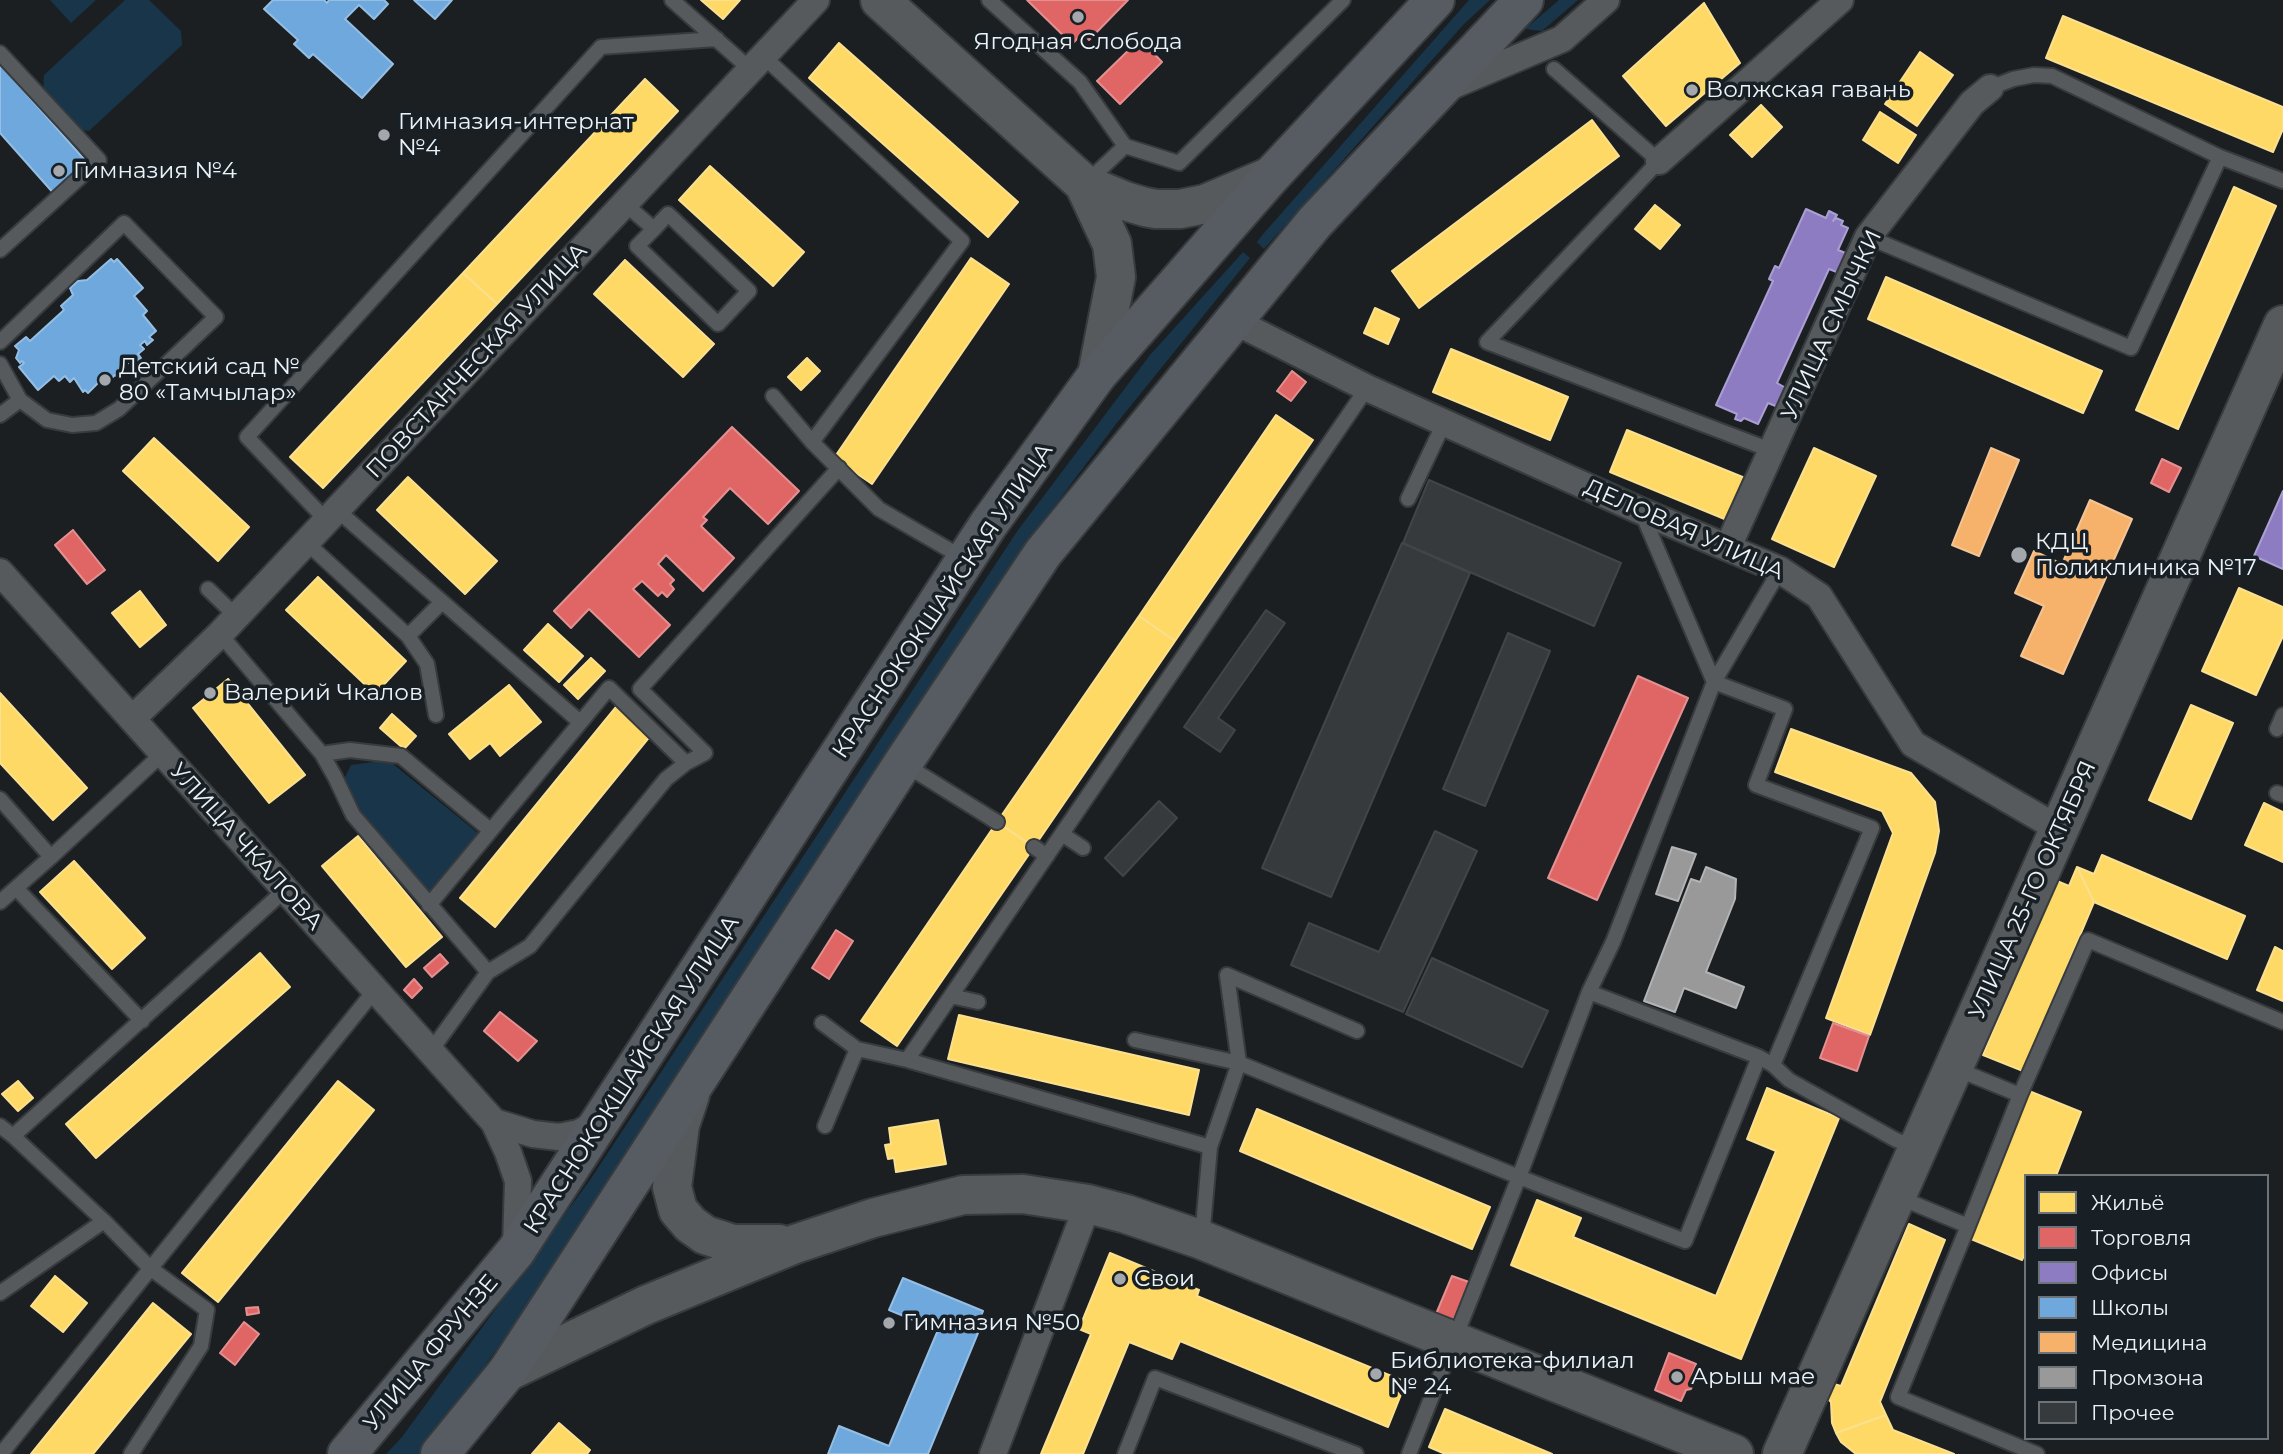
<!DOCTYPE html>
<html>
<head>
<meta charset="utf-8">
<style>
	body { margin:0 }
	#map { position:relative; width:2283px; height:1454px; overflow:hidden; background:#1b1f22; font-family:Montserrat,sans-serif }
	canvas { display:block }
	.legend { position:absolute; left:2024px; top:1174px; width:245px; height:266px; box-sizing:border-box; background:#182025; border:2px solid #6d7479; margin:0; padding:9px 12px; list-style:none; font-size:21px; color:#edf2f6 }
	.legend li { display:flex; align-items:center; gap:14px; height:35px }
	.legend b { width:35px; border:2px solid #6d7479 }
</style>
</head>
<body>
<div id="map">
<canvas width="2283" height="1454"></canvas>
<ul class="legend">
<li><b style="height:19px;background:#ffd966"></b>Жильё</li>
<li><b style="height:19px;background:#e06666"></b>Торговля</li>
<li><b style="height:19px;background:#8e7cc3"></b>Офисы</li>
<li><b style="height:19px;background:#6fa8dc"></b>Школы</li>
<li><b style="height:19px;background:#f6b26b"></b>Медицина</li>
<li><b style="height:19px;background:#999"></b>Промзона</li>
<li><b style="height:19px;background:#373a3c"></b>Прочее</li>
</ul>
</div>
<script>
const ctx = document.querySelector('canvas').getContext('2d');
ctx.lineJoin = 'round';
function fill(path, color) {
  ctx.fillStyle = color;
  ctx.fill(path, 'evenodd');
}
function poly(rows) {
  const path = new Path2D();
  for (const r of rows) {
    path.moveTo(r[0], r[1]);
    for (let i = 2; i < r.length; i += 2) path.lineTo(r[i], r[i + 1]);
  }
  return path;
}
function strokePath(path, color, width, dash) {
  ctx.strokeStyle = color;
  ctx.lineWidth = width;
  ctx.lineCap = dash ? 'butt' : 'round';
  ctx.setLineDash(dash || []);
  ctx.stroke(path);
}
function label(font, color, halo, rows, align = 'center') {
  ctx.font = font + ' Montserrat,sans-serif';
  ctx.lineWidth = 7;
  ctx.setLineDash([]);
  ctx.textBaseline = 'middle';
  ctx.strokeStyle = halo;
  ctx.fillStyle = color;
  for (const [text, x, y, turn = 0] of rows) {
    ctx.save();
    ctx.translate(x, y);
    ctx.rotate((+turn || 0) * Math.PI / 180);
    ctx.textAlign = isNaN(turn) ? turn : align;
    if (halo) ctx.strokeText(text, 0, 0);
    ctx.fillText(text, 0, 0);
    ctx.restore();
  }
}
fill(poly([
	[50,0,96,0,71,23],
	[125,0,149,0,181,31,182,45,89,131,74,129,43,94,44,75],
	[1469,0,1490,0,1464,24,1264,249,1257,242,1264,233],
	[1559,0,1578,0,1542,31,1525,29],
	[1243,252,1250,258,1116,424,1030,539,605,1192,429,1447,423,1454,386,1454,402,1437,590,1180,1018,530,1150,355],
	[388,760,478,833,429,892,357,814,344,779,351,765]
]), '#183549');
const homes = poly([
	[701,0,740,0,723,19,701,0],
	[1704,3,1740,63,1666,126,1623,76,1704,3],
	[2063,16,2283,107,2283,129,2273,152,2046,58,2063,16],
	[839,43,1018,202,988,237,809,78,839,43],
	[1920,52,1953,75,1917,126,1885,104,1920,52],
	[645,79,678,111,497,304,463,273,645,79],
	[1761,105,1782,127,1752,157,1730,135,1761,105],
	[1880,112,1916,135,1898,163,1863,140,1880,112],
	[1592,120,1619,156,1419,308,1392,271,1592,120],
	[710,166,804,252,773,286,679,200,710,166],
	[2234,187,2276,206,2178,429,2136,410,2234,187],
	[1655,205,1680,225,1660,249,1635,229,1655,205],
	[971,258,1009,284,872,484,834,458,971,258],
	[625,260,714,344,683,377,594,294,625,260],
	[463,273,497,304,323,488,290,457,463,273],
	[1886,277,2102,371,2083,413,1868,319,1886,277],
	[1375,308,1399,319,1388,344,1364,333,1375,308],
	[1451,349,1568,397,1550,440,1433,392,1451,349],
	[807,358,820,371,801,390,788,377,807,358],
	[1276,415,1313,440,1175,641,1139,616,1276,415],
	[1627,430,1745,478,1727,520,1610,472,1627,430],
	[154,438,249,527,218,561,123,471,154,438],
	[1814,448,1876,476,1834,567,1772,539,1814,448],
	[408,477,497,561,465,594,377,510,408,477],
	[318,577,406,661,375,694,286,610,318,577],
	[2239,588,2283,607,2283,636,2256,695,2202,671,2239,588],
	[140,591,166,625,140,647,112,613,140,591],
	[1139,616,1175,641,1034,847,997,822,1139,616],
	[548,624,583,656,559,682,524,650,548,624],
	[591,658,605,671,578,699,564,685,591,658],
	[228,679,305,775,269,803,193,708,228,679],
	[509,685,541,722,500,756,490,743,470,759,449,734,509,685],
	[0,693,87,788,53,820,0,763,0,693],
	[2191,705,2233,723,2191,819,2149,800,2191,705],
	[616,707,651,735,495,927,460,898,616,707],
	[392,714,416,736,404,749,380,728,392,714],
	[1791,729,1911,773,1935,802,1939,831,1935,853,1870,1035,1826,1018,1893,833,1882,811,1775,772,1791,729],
	[2264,803,2283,812,2283,862,2245,845,2264,803],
	[997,822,1034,847,897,1046,861,1021,997,822],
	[358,836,442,937,406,967,322,866,358,836],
	[2102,855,2245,916,2227,959,2094,902,2077,867,2094,874,2102,855],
	[74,861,145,938,112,969,40,892,74,861],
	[2077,867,2094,902,2023,1071,1983,1055,2057,881,2069,886,2077,867],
	[2275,947,2283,951,2283,1001,2257,990,2275,947],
	[260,953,290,987,96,1158,66,1124,260,953],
	[959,1015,1199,1070,1189,1115,948,1059,959,1015],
	[18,1081,33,1098,18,1111,2,1094,18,1081],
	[338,1081,374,1110,218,1302,182,1273,338,1081],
	[1767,1088,1839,1118,1741,1359,1511,1265,1537,1200,1581,1218,1573,1237,1716,1296,1776,1151,1747,1139,1767,1088],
	[2029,1091,2081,1112,2056,1176,2026,1176,2026,1251,2022,1260,1971,1239,2029,1091],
	[1257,1109,1490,1207,1472,1249,1240,1151,1257,1109],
	[938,1120,946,1164,896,1172,894,1158,888,1159,885,1145,891,1144,889,1128,938,1120],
	[1909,1224,1945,1240,1880,1402,1886,1415,1836,1433,1832,1423,1831,1402,1828,1399,1834,1384,1841,1386,1909,1224],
	[1110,1253,1199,1290,1197,1296,1406,1382,1388,1427,1180,1341,1172,1359,1129,1342,1083,1454,1041,1454,1091,1334,1079,1329,1110,1253],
	[55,1276,87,1303,63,1332,31,1306,55,1276],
	[153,1303,191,1334,93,1454,31,1454,153,1303],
	[1445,1409,1552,1454,1443,1453,1429,1447,1445,1409],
	[1886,1415,1893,1430,1954,1454,1856,1454,1841,1442,1836,1433,1886,1415],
	[559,1423,590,1450,587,1454,532,1454,559,1423]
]);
fill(homes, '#ffd966');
strokePath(homes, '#fae091', 2);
const shops = poly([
	[1027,0,1128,0,1089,40,1083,33,1072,44,1027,0],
	[1140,39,1162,62,1120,104,1097,81,1140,39],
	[1292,371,1306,382,1291,401,1277,391,1292,371],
	[732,427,799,491,768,524,730,488,703,517,707,520,701,526,734,558,703,591,666,555,658,564,674,580,670,584,674,589,667,597,662,592,658,596,642,581,633,589,670,625,639,657,589,609,571,628,554,611,732,427],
	[2162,459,2181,468,2169,492,2151,483,2162,459],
	[73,530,105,570,87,584,55,545,73,530],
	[1638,676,1688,698,1597,900,1548,878,1638,676],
	[836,930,853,941,829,979,812,968,836,930],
	[440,954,448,963,432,977,424,968,440,954],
	[414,979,422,988,412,998,404,990,414,979],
	[500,1012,537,1041,518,1061,484,1031,500,1012],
	[1833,1023,1869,1036,1857,1071,1820,1058,1833,1023],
	[1452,1276,1469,1282,1453,1321,1436,1314,1452,1276],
	[258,1307,259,1313,247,1315,246,1308,258,1307],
	[244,1322,259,1334,235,1365,220,1353,244,1322],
	[1669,1353,1696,1364,1692,1375,1695,1379,1691,1389,1686,1390,1681,1401,1655,1390,1669,1353]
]);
fill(shops, '#e06666');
strokePath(shops, '#e49091', 2);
const offices = poly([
	[1806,209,1826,218,1829,211,1837,215,1833,221,1836,218,1843,221,1841,225,1848,228,1838,250,1848,254,1839,273,1829,269,1777,383,1786,388,1778,407,1768,403,1758,424,1744,418,1741,421,1735,419,1737,414,1716,405,1773,281,1769,279,1775,266,1779,268,1806,209],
	[2283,491,2283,569,2254,556,2283,491]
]);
fill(offices, '#8e7cc3');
strokePath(offices, '#aa9fd2', 2);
const schools = poly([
	[273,0,324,0,327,3,329,0,384,0,388,4,374,19,359,5,345,19,393,64,362,98,313,54,309,58,294,44,298,40,264,9,273,0],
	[414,0,452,0,435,19,414,0],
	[0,64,90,166,56,196,0,133,0,64],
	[111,259,114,262,117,259,143,288,134,296,147,311,143,315,156,331,149,337,153,340,147,345,145,341,140,345,144,349,138,354,141,358,137,362,133,359,120,370,123,374,119,378,115,375,103,386,99,382,88,393,85,390,83,392,74,378,70,382,65,376,59,381,54,376,38,390,19,367,24,363,22,361,20,363,16,358,19,350,15,346,26,337,30,341,64,310,61,306,73,295,70,288,78,281,87,280,111,259],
	[903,1278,983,1311,975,1332,978,1333,928,1454,828,1454,839,1426,889,1446,938,1330,889,1310,903,1278]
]);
fill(schools, '#6fa8dc');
strokePath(schools, '#95bee4', 2);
const health = poly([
	[1991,448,2019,460,1979,556,1952,545,1991,448],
	[2090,500,2132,519,2063,674,2021,656,2044,606,2015,593,2034,551,2062,564,2090,500]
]);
fill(health, '#f6b26b');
strokePath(health, '#f3c595', 2);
const industry = poly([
	[1672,847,1696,854,1678,901,1656,894,1672,847],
	[1706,867,1736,879,1735,899,1706,972,1744,987,1736,1008,1684,988,1675,1012,1644,1001,1691,879,1700,882,1706,867]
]);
fill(industry, '#999');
strokePath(industry, '#b2b4b5', 2);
const building = poly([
	[1429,480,1621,563,1594,626,1403,543,1429,480],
	[1402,543,1470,573,1331,897,1262,868,1402,543],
	[1266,610,1285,623,1218,718,1235,730,1220,752,1184,727,1266,610],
	[1508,633,1550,651,1485,806,1443,789,1508,633],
	[1159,801,1177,818,1123,876,1105,858,1159,801],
	[1435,831,1477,851,1403,1012,1291,965,1309,923,1379,952,1435,831],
	[1432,958,1548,1011,1522,1067,1406,1014,1432,958]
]);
fill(building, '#373a3c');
strokePath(building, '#414547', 2);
const lane = poly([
	[672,0,750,69],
	[989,0,1080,82,1125,146],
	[0,53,99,160,0,250],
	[763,56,962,241,812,442,773,396],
	[1554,69,1659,161,1487,342,1773,451],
	[1990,88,2013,79,2034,75,2052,76,2220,157,2283,181],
	[1088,181,1125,146,1179,163,1343,0],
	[625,204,654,229,637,246,718,324,749,291,668,214,654,229],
	[1868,237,2131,348,2220,157],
	[0,342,124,223,216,317,119,409,96,423,72,425,47,420,20,400,0,364],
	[0,415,20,400],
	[812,442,879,509,965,559],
	[1408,499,1444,423],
	[337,510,580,722],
	[327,521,247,437,601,47,717,39],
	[307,543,408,636,442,602],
	[208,589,237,617],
	[220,634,322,754,335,777,353,815,488,972,430,1052],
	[408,636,427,664,436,715],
	[2277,729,2283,715],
	[322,754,350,750,401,756,490,830],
	[904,764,997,822],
	[2277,793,2283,795],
	[0,799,51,857,162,754],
	[1062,834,1083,848],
	[1034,847,1047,856],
	[16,888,142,1021],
	[0,902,51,857],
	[429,905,609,688,686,763],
	[488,972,530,946,666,779,686,763,705,753,640,689,839,468],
	[1589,992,1613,942,1714,682,1641,511],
	[951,996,978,1002],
	[822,1023,857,1049,907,1060,1210,1147,1202,1239],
	[1135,1040,1239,1063,1227,975,1357,1031],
	[907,1060,1367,388],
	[1773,1065,1872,828,1756,785,1785,709,1714,682,1780,570],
	[2020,1095,2088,940,2283,1022],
	[0,1126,13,1136],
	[825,1126,857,1049],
	[1210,1147,1239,1063,1519,1177,1589,992,1759,1057,1773,1065,1789,1080,1896,1140,1918,1148],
	[1898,1197,1968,1226,2020,1095,1954,1068],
	[1968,1226,1898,1397,2037,1454],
	[0,1293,104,1221],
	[1,1454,375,990],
	[131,1454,201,1346,207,1310,150,1268,104,1221,13,1136,285,890],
	[1125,1454,1155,1378,1356,1454],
	[1409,1454,1519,1177,1685,1241,1759,1057]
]);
const street = poly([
	[1449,87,1562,39,1606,0],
	[1659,161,1840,0],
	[1234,321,1367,388,1641,511,1780,570,1819,596,1913,744,2059,829],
	[1728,547,1868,237,1972,103,1990,88],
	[0,572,494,1122,508,1152,518,1181,516,1246],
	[133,718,220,634,816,0],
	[494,1122,533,1134,559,1137,579,1133,600,1121],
	[993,1454,1088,1204]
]);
const secondary = poly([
	[880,0,1084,184,1125,201,1145,207,1156,209,1180,209,1205,204,1271,176],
	[1084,184,1112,244,1116,277,1097,375],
	[690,1095,680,1125,672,1187,678,1210,690,1224,705,1235,733,1244,779,1244],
	[507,1372,646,1305,795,1244,873,1218,963,1195,1023,1194,1088,1204,1126,1214,1202,1240,1734,1454],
	[1782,1454,2283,325]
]);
const primary = poly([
	[347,1454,516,1251,988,525,1097,375,1271,176,1435,0],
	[440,1454,507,1372,903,763,1043,553,1315,222,1524,0]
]);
strokePath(lane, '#383b3e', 18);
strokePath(street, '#383b3e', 30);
strokePath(secondary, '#383b3e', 42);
strokePath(primary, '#383b3e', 42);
strokePath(lane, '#565a5c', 14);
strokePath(street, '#565a5c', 26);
strokePath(secondary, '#565a5c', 38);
strokePath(primary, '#565c61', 38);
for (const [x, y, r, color] of [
	[1078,17,7,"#a4a8ac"],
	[1692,90,7,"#a4a8ac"],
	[384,135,7,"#a4a8ac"],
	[59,171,7,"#a4a8ac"],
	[105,380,7,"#a4a8ac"],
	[2019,555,9,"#a4a8ac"],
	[210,693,7,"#a4a8ac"],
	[1120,1279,7,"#a4a8ac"],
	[889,1323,7,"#a4a8ac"],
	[1376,1374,7,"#a4a8ac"],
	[1677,1377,7,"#a4a8ac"]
]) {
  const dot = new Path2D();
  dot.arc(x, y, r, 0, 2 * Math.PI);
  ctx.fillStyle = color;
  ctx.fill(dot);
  strokePath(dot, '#182025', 2.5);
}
label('23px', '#edf2f6', '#182025', [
	["Ягодная Слобода",1078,42,"center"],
	["Волжская гавань",1706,90],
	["Гимназия-интернат",398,122],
	["№4",398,148],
	["Гимназия №4",73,171],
	["Детский сад №",119,367],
	["80 «Тамчылар»",119,393],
	["КДЦ",2035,542],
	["Поликлиника №17",2035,568],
	["Валерий Чкалов",224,693],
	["Свои",1134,1279],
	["Гимназия №50",903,1323],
	["Библиотека-филиал",1390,1361],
	["№ 24",1390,1387],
	["Арыш мае",1691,1377]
], 'left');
label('23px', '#edf2f6', '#182025', [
	["УЛИЦА СМЫЧКИ",1832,325,-65],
	["ПОВСТАНЧЕСКАЯ УЛИЦА",477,361,-47],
	["ДЕЛОВАЯ УЛИЦА",1684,530,24],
	["КРАСНОКОКШАЙСКАЯ УЛИЦА",943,601,-56],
	["УЛИЦА ЧКАЛОВА",246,847,48],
	["УЛИЦА 25-ГО ОКТЯБРЯ",2033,890,-66],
	["КРАСНОКОКШАЙСКАЯ УЛИЦА",632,1075,-57],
	["УЛИЦА ФРУНЗЕ",431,1353,-50]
]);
</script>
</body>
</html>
